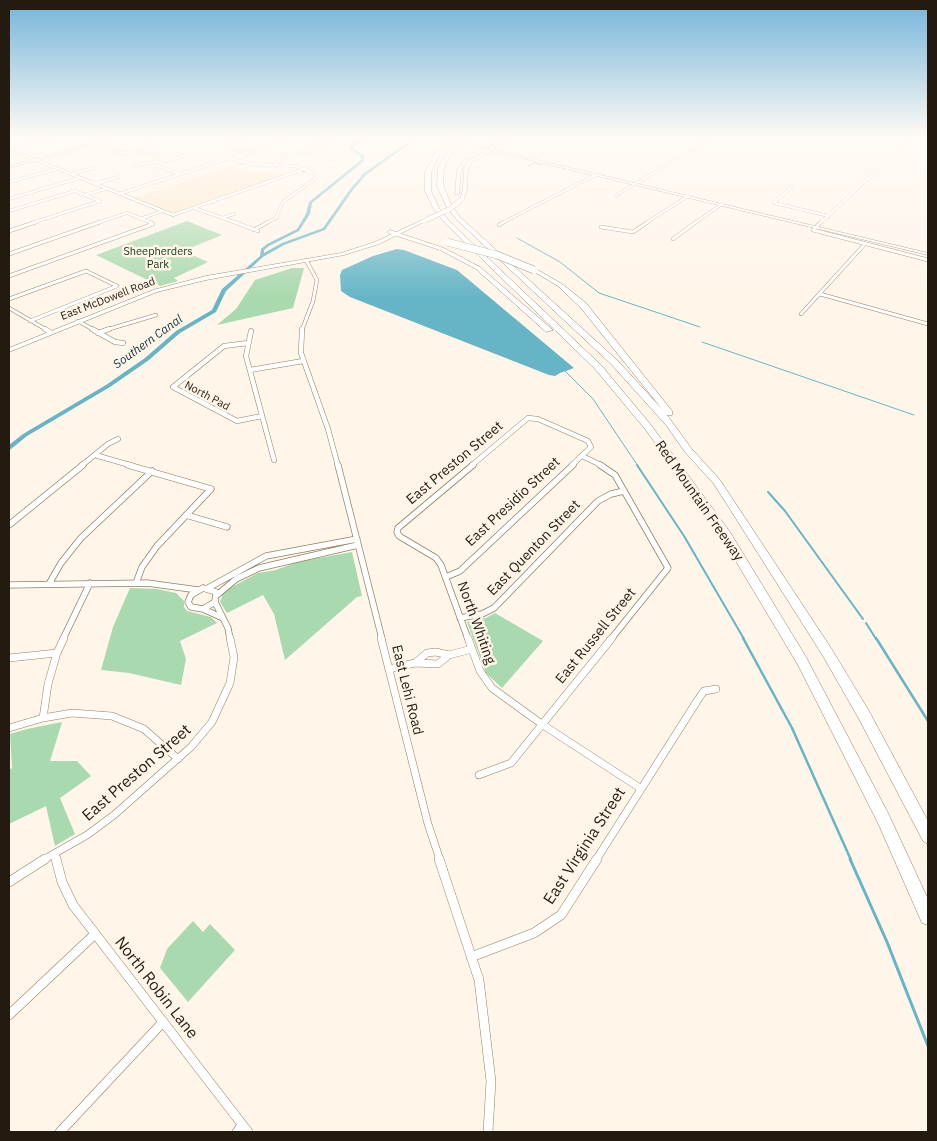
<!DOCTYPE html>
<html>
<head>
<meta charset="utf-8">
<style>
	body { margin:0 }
	#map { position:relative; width:937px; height:1141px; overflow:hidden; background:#fff5e9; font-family:"IBM Plex Sans",sans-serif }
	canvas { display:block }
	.frame { position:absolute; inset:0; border:10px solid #231b10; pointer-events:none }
</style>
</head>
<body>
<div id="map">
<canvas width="937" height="1141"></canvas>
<div class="frame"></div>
</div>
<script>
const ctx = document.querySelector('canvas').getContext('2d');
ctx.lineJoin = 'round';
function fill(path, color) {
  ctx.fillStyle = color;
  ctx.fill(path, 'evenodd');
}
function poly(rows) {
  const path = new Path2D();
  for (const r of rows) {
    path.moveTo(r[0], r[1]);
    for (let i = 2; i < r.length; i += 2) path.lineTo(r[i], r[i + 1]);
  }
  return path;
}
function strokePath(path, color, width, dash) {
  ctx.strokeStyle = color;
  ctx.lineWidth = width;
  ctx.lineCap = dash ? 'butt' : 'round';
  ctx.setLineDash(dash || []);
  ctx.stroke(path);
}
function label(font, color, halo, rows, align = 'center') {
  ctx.font = font + ' "IBM Plex Sans",sans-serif';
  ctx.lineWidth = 5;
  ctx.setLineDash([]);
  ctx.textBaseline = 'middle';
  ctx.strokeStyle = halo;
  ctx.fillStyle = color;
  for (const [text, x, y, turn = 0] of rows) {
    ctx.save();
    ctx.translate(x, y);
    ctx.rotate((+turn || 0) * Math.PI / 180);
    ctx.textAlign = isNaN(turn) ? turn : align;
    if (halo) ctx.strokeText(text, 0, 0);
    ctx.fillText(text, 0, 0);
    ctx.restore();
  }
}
fill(poly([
	[243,162,247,163,234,169,245,172,278,172,287,175,173,215,131,199]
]), '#fde7c9');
fill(poly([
	[187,221,222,235,183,251,208,262,174,278,178,281,160,286,96,255],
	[292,268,304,268,293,308,217,325,236,309,255,280],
	[352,552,362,596,357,597,285,660,274,614,263,595,227,613,220,602,223,594,230,588,258,573,276,570,297,562],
	[130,588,157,589,176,593,184,601,184,607,187,611,211,617,217,623,180,641,186,659,181,685,129,673,101,670,113,627],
	[495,613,543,641,502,688,486,673,467,622,486,618],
	[62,722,50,761,77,761,91,776,60,798,75,834,55,846,46,806,9,824,9,770,12,768,10,734,27,729],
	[193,921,203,932,210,924,235,950,188,1002,160,968,167,949]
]), '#a9d9ae');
fill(poly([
	[397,249,404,250,457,270,574,368,560,373,555,376,549,375,350,297,341,291,340,275,342,270,373,256]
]), '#65b5c6');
strokePath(poly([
	[490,143,498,139],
	[528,166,535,163,542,165],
	[517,238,560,262,599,293,700,327],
	[702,342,914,415],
	[565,371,593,399,638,466]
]), '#65b5c6', 1);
strokePath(poly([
	[637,465,684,536,744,639],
	[768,492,785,511,863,619],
	[866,623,876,639]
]), '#65b5c6', 2);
strokePath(poly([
	[743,638,792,728,851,860],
	[876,638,928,721]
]), '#65b5c6', 2.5);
strokePath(poly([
	[850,859,887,942,928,1046]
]), '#65b5c6', 3);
fill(poly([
	[361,139,364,139,353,146,353,149,364,155,364,161,312,203,310,214,299,231,269,246,264,250,264,253,282,243,323,228,351,188,364,173,413,139,416,139,366,175,353,190,325,230,284,245,263,257,226,291,216,312,180,333,149,360,110,387,27,436,11,449,9,450,9,445,23,434,106,385,145,358,176,331,212,310,222,289,260,256,261,249,267,244,297,229,306,214,309,202,361,160,361,156,350,149,351,145,361,139]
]), '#65b5c6');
const minorFar5 = poly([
	[142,139,159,147,155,159,157,166,179,174],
	[315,139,327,143],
	[94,144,122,153,158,151],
	[224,146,247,153,289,139],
	[224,146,246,139],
	[9,149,57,139],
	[305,150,336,160],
	[135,165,165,161,188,155],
	[274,165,287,156,337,139],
	[71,174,94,168],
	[9,182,57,169],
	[94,184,118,177],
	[791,187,774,203,829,216],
	[87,194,106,189],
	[119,194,229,158,252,164,296,166,315,174,316,178,283,202,276,218,266,223],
	[617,195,710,139],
	[9,199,79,178],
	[194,208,237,223],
	[9,211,75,191,100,201,32,223],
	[173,215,305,169],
	[222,218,234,214],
	[140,219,162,211],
	[97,223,127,213,152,223],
	[502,223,597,174],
	[646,223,688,196],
	[695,223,722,204],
	[820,223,911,139]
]);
const minorFar4 = poly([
	[234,222,258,231],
	[821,222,813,230,928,260],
	[499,225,504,222],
	[601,227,633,232,648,222],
	[254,230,268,222],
	[9,231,36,222],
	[673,239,696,222],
	[9,254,100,222],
	[9,276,153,224,149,222],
	[820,294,928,324],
	[9,299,86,271,117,286],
	[9,308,47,330],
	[801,314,864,245],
	[30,321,117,286],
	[78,321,94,330],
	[106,330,156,315],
	[302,330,313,301,317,280,306,260]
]);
const minorFar3 = poly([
	[45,329,50,332],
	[92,329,115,342,123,343],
	[302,329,301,353,328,429,338,466],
	[251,331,246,356,274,460],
	[98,333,109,329],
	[248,343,224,346,173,387,237,421,262,416],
	[250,370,303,361],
	[95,455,133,466],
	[582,456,603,466],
	[81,466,108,444,118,439],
	[471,466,528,418,538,419,588,441,591,447,571,466]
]);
const minorFar2 = poly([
	[128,465,211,489,157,546,142,567,136,583],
	[338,465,382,639],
	[600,465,615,475,668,568,611,639],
	[186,515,227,527],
	[9,525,83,465],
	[446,577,460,571,573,465],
	[49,584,61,563,81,538,152,471],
	[9,585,147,583,198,590],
	[203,588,216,592,215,602,203,609,191,607,188,602,191,595,203,588],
	[208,588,266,556,357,539],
	[217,595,236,579,259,568,358,545],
	[215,602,228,628,230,639],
	[203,609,223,618],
	[460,618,482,614,494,608,598,501,611,494,624,491],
	[63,639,90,583],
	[468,639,441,565,436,558,399,536,397,532,398,528,473,465]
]);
const minorFar1 = poly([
	[381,638,428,824,440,860],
	[468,638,480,671,492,688,543,725,640,788],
	[9,658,57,653],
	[415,663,427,653,436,652,449,655],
	[389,669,415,663,438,664,449,655,472,649],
	[43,718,48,684,57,653,64,638],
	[9,728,43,718,72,713,112,716,144,729,178,759],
	[479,775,511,763,612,638],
	[55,854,57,860],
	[43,860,87,835,114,815,191,747,212,722,230,683,234,657,230,638],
	[596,860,699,698,704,691,716,689]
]);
const minor = poly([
	[56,859,62,882,73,905,248,1132],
	[439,859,479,980,491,1081,488,1132],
	[9,882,45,859],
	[471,957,534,933,561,915,597,859],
	[9,1015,95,934],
	[60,1132,163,1022],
	[237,1132,242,1125]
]);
const tertiary = poly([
	[108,139,113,139,39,160,174,214,174,216,172,216,35,161,9,168,9,166,32,160,9,150,9,148,36,159,108,139],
	[507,139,511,139,490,148,487,147,507,139]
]);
const secondary = poly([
	[493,147,496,148,471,163,468,170,467,189,464,199,460,200,463,189,464,170,467,162,493,147],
	[466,158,469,159,461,170,459,194,455,195,457,170,466,158],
	[422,220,426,221,379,244,344,255,206,280,157,292,9,352,9,348,153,290,206,276,341,253,375,242,422,220]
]);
const primary = poly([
	[470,144,928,253,928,255,471,146,470,144]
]);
const motorway = poly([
	[451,139,456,139,440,154,431,172,431,191,439,208,449,221,601,365,651,425,730,532,806,657,888,813,928,899,928,925,922,923,878,823,798,665,722,538,690,491,645,429,595,369,445,223,433,208,425,191,425,172,436,152,451,139],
	[463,139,468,139,450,156,444,168,443,186,452,206,460,217,618,361,662,409,580,307,558,286,531,270,536,269,562,284,586,303,672,411,672,415,667,415,691,448,720,480,831,648,869,711,928,821,928,844,923,841,859,719,823,656,714,484,685,452,666,425,612,365,456,219,446,206,437,186,438,168,446,154,463,139],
	[390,230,444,248,480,267,553,330,546,332,476,269,440,250,388,233,387,232,390,230]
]);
strokePath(minorFar5, '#937f62', 3);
strokePath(minorFar4, '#937f62', 4);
strokePath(minorFar3, '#937f62', 5.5);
strokePath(minorFar2, '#937f62', 7);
strokePath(minorFar1, '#937f62', 8);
strokePath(minor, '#937f62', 10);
strokePath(tertiary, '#937f62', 1);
strokePath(secondary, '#937f62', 1);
strokePath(primary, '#937f62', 1);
strokePath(motorway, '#937f62', 1);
strokePath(minorFar5, '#fff', 2.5);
strokePath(minorFar4, '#fff', 3);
strokePath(minorFar3, '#fff', 4.5);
strokePath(minorFar2, '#fff', 5.5);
strokePath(minorFar1, '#fff', 7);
strokePath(minor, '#fff', 9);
fill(tertiary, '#fff');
fill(secondary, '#fff');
fill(primary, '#fff');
fill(motorway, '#fff');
const secondaryBridge = poly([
	[424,221,450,209,462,199]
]);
const primaryBridge = poly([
	[448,139,471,145]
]);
const motorwayBridge = poly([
	[447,242,497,255,534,270]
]);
strokePath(secondaryBridge, '#937f62', 5, []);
strokePath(primaryBridge, '#937f62', 5, []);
strokePath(motorwayBridge, '#937f62', 8, []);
strokePath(secondaryBridge, '#fff', 4.5);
strokePath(primaryBridge, '#fff', 4.5);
strokePath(motorwayBridge, '#fff', 7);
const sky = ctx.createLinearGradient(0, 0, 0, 299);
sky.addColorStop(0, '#73b4da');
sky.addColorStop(0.46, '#fffaf5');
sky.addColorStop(1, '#fffaf500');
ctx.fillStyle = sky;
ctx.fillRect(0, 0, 937, 299);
label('11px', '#0d3316', '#fff5e9', [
	["Sheepherders",158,252],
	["Park",158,265]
]);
label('11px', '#231b10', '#fff5e9', [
	["East McDowell Road",108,299,-21],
	["North Pad",207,396,28]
]);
label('italic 12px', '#0e353d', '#fff5e9', [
	["Southern Canal",148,342,-36]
]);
label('14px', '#231b10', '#fff5e9', [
	["East Preston Street",455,463,-40],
	["Red Mountain Freeway",699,501,55],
	["East Presidio Street",513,502,-43],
	["East Quenton Street",534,548,-46],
	["North Whiting",476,623,70],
	["East Russell Street",596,636,-51],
	["East Lehi Road",407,690,76]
]);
label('16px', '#231b10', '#fff5e9', [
	["East Preston Street",137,773,-41],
	["East Virginia Street",585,846,-57],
	["North Robin Lane",156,988,52]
]);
</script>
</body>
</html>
